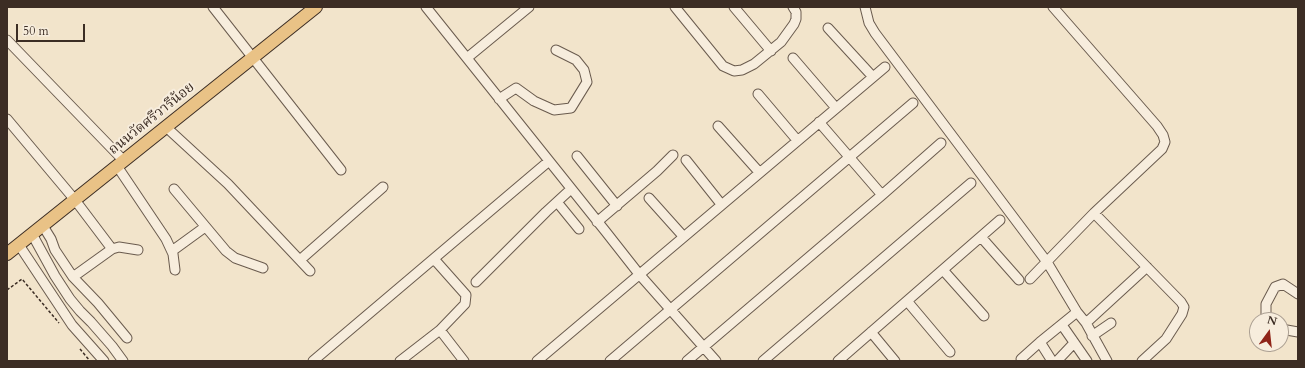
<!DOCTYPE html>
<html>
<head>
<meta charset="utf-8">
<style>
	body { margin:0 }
	#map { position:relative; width:1305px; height:368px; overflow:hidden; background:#f2e4cb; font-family:Cardo,serif }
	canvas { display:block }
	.frame { position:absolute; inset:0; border:8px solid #3c2d24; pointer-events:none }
	.north { position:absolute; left:1249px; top:312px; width:40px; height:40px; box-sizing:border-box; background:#f7eddd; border:1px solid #aca093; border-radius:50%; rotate:15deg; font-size:11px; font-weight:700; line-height:16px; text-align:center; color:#3c2d24 }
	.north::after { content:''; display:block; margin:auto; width:14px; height:18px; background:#8f2418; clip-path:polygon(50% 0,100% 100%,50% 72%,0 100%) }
	.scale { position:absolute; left:16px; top:24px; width:69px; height:18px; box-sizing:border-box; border:2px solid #3c2d24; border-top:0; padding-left:5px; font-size:12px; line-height:14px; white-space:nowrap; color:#3c2d24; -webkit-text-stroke:3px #f7eddd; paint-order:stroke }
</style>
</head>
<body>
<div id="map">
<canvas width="1305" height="368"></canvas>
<div class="frame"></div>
<div class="north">N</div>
<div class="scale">50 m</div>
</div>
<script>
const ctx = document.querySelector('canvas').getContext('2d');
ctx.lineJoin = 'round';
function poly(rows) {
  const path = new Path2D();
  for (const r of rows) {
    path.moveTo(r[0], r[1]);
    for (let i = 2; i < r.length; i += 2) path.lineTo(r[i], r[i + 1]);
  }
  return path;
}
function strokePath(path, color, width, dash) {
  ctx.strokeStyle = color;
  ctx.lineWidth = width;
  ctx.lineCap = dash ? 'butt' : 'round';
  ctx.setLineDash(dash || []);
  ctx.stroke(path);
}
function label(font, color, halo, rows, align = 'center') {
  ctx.font = font + ' Cardo,"Noto Serif Thai",serif';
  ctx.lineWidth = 4;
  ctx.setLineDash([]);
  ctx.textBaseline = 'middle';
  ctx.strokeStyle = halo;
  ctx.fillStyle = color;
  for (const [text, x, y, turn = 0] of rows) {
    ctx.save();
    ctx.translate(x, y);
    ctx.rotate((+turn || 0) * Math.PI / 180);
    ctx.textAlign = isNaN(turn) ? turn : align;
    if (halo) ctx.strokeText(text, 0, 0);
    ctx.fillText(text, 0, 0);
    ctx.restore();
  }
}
const minor = poly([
	[213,7,341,170],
	[426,7,606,232,639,274,716,361],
	[675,7,723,66,734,71,742,70,754,64,781,42,794,24,796,19,796,12,793,7],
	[734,7,771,51],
	[865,7,869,23,875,33,1047,262,1077,312,1086,323,1107,361],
	[828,28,873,77],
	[7,40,124,161],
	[467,58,529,7],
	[793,58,836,108],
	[758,94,797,140],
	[499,99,516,88,534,101,554,110,571,108,587,82,584,70,576,60,556,50],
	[7,119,75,200,112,249],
	[819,122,882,195],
	[718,126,759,172],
	[166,127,228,184,310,271],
	[577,156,617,206],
	[686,160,721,204],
	[117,166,166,239,173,254,175,270],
	[174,189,226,251,235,258,263,268],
	[649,198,683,236],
	[557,202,579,229],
	[1094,213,1181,302,1184,307,1182,314,1166,339,1142,361],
	[597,222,657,171,673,155],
	[43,226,51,239,55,250,73,277,98,303,127,338],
	[32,234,55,276,70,299,80,311,91,322,112,346,123,361],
	[981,237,1019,280],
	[19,245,72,325,104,361],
	[172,251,205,227],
	[300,260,383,187],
	[943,270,984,316],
	[73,277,112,249,119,247,138,250],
	[1030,279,1094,213,1162,149,1165,142,1163,135,1157,126,1053,7],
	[476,282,546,212,571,189],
	[907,301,950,352],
	[1266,320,1266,304,1275,287,1283,284,1298,294],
	[1086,323,1147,267],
	[1062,325,1087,361],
	[1281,329,1298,332],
	[440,330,464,361],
	[871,332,895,361],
	[1092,336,1111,323],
	[1021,359,1040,342],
	[313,361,549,161],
	[400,361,440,330,465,304,466,295,434,259],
	[537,361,885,67],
	[610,361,913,103],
	[687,361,882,195,941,143],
	[763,361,971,183],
	[838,361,1000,220],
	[1052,361,1040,342,1077,312],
	[1057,361,1074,343]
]);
const major = poly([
	[7,254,316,7]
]);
strokePath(minor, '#6a5b4e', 11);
strokePath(major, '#3c2d24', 14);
strokePath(poly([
	[7,290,22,279,59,323],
	[80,349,90,361]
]), '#3c2d24', 1.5, [3, 2]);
strokePath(minor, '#f7eddd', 9);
strokePath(major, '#e9c286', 12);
label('14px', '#3c2d24', '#f7eddd', [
	["ถนนวัดศรีวารีน้อย",152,119,-39]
]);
</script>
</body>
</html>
